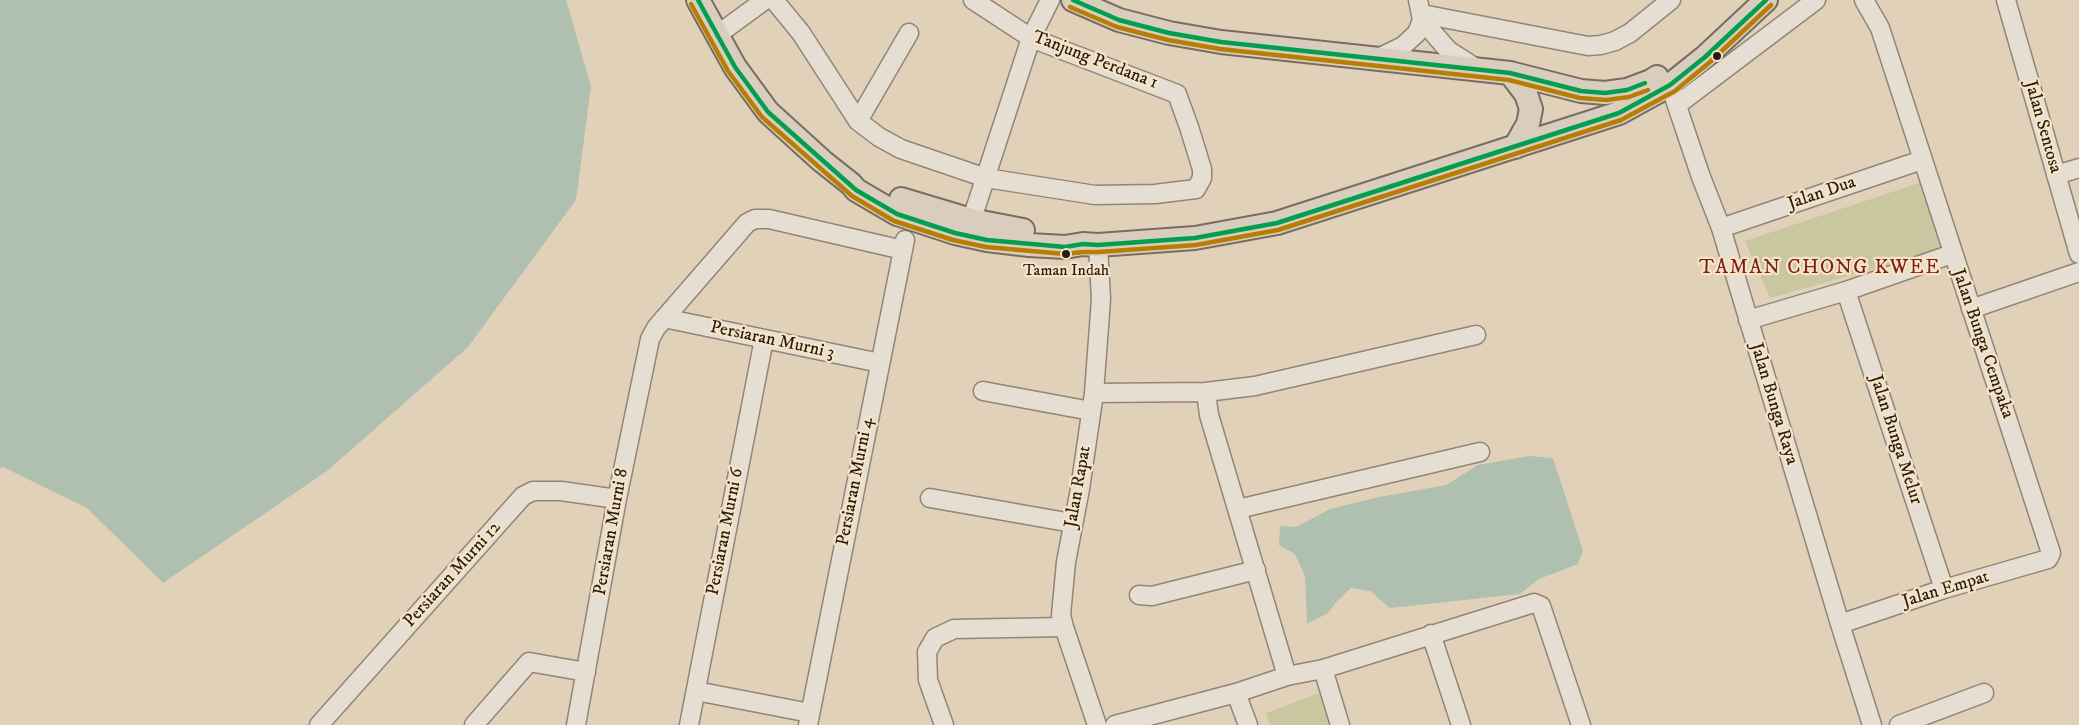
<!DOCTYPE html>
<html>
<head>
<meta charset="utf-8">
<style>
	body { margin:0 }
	canvas { display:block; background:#e1d1b8 }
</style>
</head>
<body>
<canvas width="2079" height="725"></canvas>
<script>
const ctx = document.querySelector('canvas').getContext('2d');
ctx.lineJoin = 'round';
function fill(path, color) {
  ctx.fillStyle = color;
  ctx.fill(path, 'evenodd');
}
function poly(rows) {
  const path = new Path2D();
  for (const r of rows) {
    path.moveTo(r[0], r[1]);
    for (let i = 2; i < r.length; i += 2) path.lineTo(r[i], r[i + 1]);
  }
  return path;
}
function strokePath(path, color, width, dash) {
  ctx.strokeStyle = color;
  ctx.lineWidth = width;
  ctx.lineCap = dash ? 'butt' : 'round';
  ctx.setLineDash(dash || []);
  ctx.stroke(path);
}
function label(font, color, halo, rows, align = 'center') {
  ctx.font = font + ' "IM FELL DW Pica",serif';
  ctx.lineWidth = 4.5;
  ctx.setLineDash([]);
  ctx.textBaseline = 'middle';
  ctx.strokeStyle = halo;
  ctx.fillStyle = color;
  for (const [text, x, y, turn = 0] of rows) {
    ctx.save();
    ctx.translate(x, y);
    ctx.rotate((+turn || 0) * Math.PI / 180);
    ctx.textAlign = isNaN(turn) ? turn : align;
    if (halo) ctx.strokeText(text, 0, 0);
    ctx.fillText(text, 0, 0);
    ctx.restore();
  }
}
fill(poly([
	[1922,182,1944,249,1770,298,1745,241],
	[1322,692,1332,725,1270,725,1266,713]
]), '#c9c79f');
fill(poly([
	[0,0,566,0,591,86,576,200,468,347,327,471,163,583,87,508,3,467,0,468],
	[1529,456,1553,458,1583,551,1578,564,1539,579,1520,594,1390,608,1370,591,1351,588,1337,601,1328,613,1307,624,1305,576,1295,554,1279,545,1280,526,1296,527,1330,509,1379,497,1446,485,1478,465]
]), '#b0c0b0');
const minor = poly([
	[774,0,801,33,858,121,879,137,901,149,986,178,1095,195,1155,194,1196,189,1202,178,1202,169,1189,127,1177,94,1031,38,973,0],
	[2006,0,2079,254],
	[1422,14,1588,46,1601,45,1615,41,1630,33,1671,0],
	[1422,20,1448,50,1476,68],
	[717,35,765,0],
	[1376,59,1403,46,1417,33,1422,20,1418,0],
	[1670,85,1701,177,1721,228,1840,624,1872,725],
	[1677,105,1816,0],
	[858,121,909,33],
	[2056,175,2079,168],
	[1721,228,1922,160],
	[968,231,1031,38,1050,0],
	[1846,291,1944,589],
	[1971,309,2079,272],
	[664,318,880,363],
	[1748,320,1846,291,1952,254],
	[983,391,1091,411],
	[1206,392,1209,415,1287,676],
	[1094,393,1206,392,1255,386,1476,335],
	[930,498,1072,523],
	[1238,509,1480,452],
	[1139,595,1152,596,1256,570],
	[1840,624,1944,589,2048,559,2051,553,1880,28,1864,0],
	[1431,634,1461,725],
	[1323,669,1340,725],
	[696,691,810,713],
	[1236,693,1248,725],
	[319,725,523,496,533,491,561,491,617,499],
	[474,725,529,662,586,672],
	[576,725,617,499,650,339,656,328,747,223,755,219,769,219,903,250],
	[689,725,764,339],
	[808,725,905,240],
	[944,725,928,680,927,652,935,638,954,629,1064,627],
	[1097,725,1064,627,1061,615,1066,562,1080,489,1094,393,1101,299,1098,245],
	[1115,725,1236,693,1287,676,1323,669,1534,603,1541,606,1581,725],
	[1899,725,1984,693]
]);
const major = poly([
	[698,0,735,67,768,112,822,161,851,184,856,190,897,214,955,233,987,240,1029,245,1065,247,1083,244,1098,245,1195,238,1277,223,1619,113,1670,85,1705,57,1766,0],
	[1073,0,1119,20,1169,33,1221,42,1510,73,1581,91,1605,93,1627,90,1651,81,1657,77],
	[1510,73,1526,94,1531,109,1528,124,1515,147],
	[901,199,971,220,1023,230]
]);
strokePath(minor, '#908677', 21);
strokePath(major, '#776d60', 26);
strokePath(minor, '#e6ded2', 18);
strokePath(major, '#d9cebd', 22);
strokePath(poly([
	[698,0,735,67,768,112,856,190,897,214,955,233,987,240,1065,247,1083,244,1098,245,1195,238,1277,223,1619,113,1670,85,1705,57,1766,0],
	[1073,0,1119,20,1169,33,1221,42,1510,73,1581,91,1605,93,1627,90,1645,83]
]), '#029f4e', 4.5);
strokePath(poly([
	[691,4,728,71,762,117,852,196,894,221,953,240,986,247,1065,254,1083,252,1099,252,1196,245,1278,230,1621,120,1675,91,1710,62,1771,5],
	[1070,7,1117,27,1168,40,1220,49,1509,80,1580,98,1606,100,1629,97,1648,90]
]), '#b87d05', 4.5);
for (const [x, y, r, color] of [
	[1717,56,5,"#261c12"],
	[1066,254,5,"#261c12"]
]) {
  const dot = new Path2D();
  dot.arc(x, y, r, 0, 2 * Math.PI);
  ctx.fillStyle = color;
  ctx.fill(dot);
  strokePath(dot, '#f7e4c6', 2);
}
label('16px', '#261c12', '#f7e4c6', [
	["Taman Indah",1066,272]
]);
label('18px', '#261c12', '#f7e4c6', [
	["Tanjung Perdana 1",1095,61,21],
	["Jalan Sentosa",2042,127,74],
	["Jalan Dua",1822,194,-19],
	["Persiaran Murni 3",772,341,12],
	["Jalan Bunga Cempaka",1982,344,71],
	["Jalan Bunga Raya",1773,404,73],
	["Jalan Bunga Melur",1895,440,72],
	["Persiaran Murni 4",856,482,-79],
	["Jalan Rapat",1079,487,-80],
	["Persiaran Murni 8",612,532,-80],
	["Persiaran Murni 6",726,532,-79],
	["Persiaran Murni 12",453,575,-48],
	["Jalan Empat",1946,590,-17]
]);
ctx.letterSpacing = '1.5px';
label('20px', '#7a1f14', '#f7e4c6', [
	["TAMAN CHONG KWEE",1820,269]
]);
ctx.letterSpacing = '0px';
</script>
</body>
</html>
